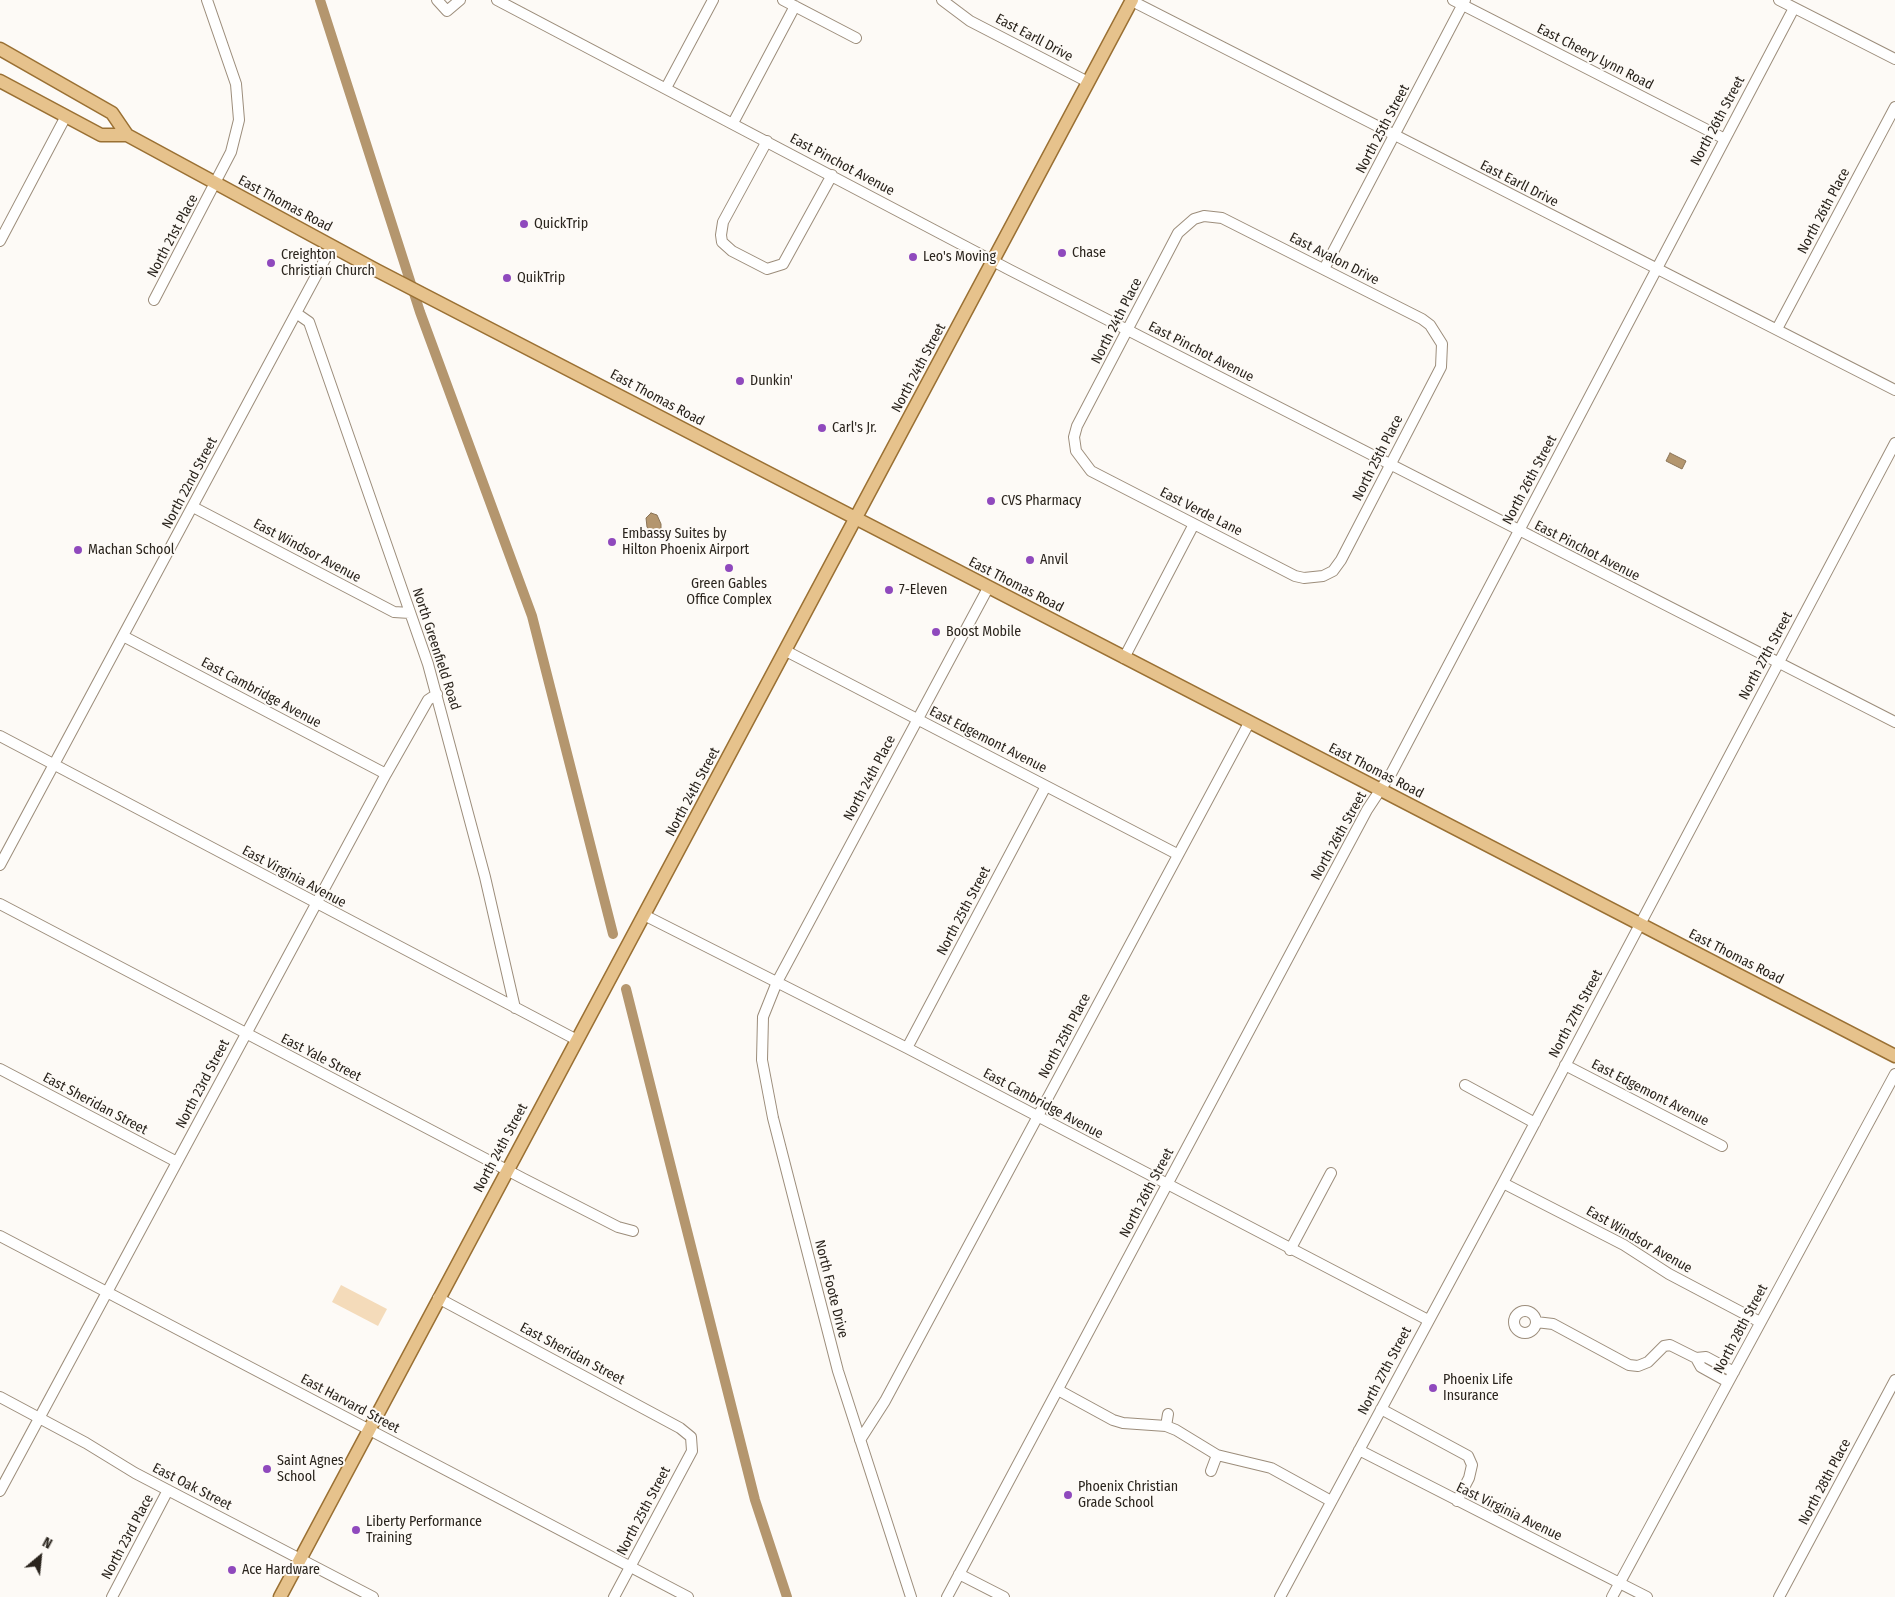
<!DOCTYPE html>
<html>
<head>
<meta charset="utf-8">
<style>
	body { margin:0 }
	#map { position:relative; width:1895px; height:1597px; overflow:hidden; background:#fdfaf6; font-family:"Fira Sans Condensed",sans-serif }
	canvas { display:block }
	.north { position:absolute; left:15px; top:1532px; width:50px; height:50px; -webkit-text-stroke:4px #fdfaf6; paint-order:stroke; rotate:28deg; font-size:14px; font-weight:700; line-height:20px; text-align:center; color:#2a241d }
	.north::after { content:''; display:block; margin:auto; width:18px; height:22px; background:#2a241d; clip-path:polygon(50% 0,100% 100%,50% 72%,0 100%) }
</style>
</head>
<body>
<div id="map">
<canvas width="1895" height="1597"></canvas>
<div class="north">N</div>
</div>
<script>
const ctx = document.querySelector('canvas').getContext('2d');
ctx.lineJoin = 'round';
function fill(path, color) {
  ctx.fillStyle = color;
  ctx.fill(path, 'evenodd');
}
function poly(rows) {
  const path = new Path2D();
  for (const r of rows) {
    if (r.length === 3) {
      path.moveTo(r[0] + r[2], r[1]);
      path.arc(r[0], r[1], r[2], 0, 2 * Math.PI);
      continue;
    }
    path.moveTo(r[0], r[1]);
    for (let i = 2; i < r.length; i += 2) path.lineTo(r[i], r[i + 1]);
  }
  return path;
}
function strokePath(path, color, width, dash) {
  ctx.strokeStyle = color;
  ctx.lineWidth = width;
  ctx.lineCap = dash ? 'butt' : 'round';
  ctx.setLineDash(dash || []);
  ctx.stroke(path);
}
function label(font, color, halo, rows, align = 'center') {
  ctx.font = font + ' "Fira Sans Condensed",sans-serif';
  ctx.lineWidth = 4;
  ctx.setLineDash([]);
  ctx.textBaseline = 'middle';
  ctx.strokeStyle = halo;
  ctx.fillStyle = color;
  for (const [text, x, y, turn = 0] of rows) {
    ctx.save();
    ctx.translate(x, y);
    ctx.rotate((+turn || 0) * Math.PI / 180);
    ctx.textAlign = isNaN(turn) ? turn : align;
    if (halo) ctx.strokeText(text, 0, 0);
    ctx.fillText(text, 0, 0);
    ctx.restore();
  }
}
fill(poly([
	[341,1285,387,1309,378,1326,332,1302]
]), '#f4dbba');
const water = poly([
	[1670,453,1686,461,1682,469,1666,461,1670,453],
	[651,513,657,515,661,524,661,534,658,537,654,536,647,527,646,518,651,513]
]);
fill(water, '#b4966e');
strokePath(water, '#8b7456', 1);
strokePath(poly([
	[320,0,420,312,532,616,613,934],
	[626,989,755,1500,787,1597]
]), '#b4966e', 10);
const minor = poly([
	[437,0,447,11,460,0],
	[497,0,1010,270,1895,722],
	[783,0,856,38],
	[942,0,970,21,1088,82],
	[1453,0,1725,139],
	[1779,0,1895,59],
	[1132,1,1895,390],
	[666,88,713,0],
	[733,123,795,6],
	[767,141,723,222,721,235,722,242,732,251,767,269,783,264,832,175],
	[1204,216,1222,218,1422,319,1430,325,1442,344,1441,367,1341,560,1333,571,1323,576,1304,578,1295,576,1091,471,1076,451,1074,437,1077,426,1178,233,1194,219,1204,216],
	[0,241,66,116],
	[1324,269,1465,0],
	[154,300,231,152,239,120,236,84,207,0],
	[296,313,309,322,428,664,485,877,515,1008],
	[1777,329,1895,107],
	[193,507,394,612,410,613],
	[123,636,386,774],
	[786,651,1177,854],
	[1124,658,1194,524],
	[0,736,577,1040],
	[0,865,332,246],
	[0,904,524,1179,618,1227,633,1231],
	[644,915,907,1048,1428,1320],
	[907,1048,1046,786],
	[1565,1065,1722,1146],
	[0,1069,177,1162],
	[1465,1085,1535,1123],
	[1503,1183,1624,1245,1669,1274,1760,1322],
	[0,1236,688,1597],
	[1290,1250,1331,1173],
	[438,1298,680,1428,691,1437,692,1451,614,1597],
	[1525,1322,11],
	[1536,1322,1553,1324,1629,1365,1638,1366,1648,1362,1664,1346,1670,1345,1696,1358,1701,1367,1728,1382],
	[1696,1358,1706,1357,1734,1372],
	[1058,1390,1113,1420,1123,1423,1166,1426,1176,1430,1217,1455,1271,1468,1331,1501],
	[0,1397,86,1443,135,1473,373,1597],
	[1381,1409,1468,1456,1472,1465,1469,1478,1457,1501],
	[1166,1426,1168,1414],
	[860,1440,885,1401,1249,723],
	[1359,1450,1647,1597],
	[1211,1471,1217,1455],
	[0,1491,386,774,428,700,437,694],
	[959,1574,1004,1597],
	[112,1597,168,1490],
	[911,1597,838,1371,773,1118,762,1060,763,1017,777,982,988,588],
	[947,1597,1367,810,1392,772,1794,8],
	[1280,1597,1503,1183,1895,443],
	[1612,1597,1895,1074],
	[1779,1597,1895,1380]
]);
const major = poly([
	[0,49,112,113,127,135,376,270,1895,1056],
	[0,81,101,135,127,135],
	[280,1597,1132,0]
]);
strokePath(minor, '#9c8d7b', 12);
strokePath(major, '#9a7033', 15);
strokePath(minor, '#fff', 10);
strokePath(major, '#e6c28c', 12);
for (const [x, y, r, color] of [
	[524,224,5,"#8f49bd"],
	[1062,253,5,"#8f49bd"],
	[913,257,5,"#8f49bd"],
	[271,263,5,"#8f49bd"],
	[507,278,5,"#8f49bd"],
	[740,381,5,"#8f49bd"],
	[822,428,5,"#8f49bd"],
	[991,501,5,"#8f49bd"],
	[612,542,5,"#8f49bd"],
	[78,550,5,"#8f49bd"],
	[1030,560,5,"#8f49bd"],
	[729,568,5,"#8f49bd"],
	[889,590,5,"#8f49bd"],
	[936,632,5,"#8f49bd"],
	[1433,1388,5,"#8f49bd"],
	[267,1469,5,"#8f49bd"],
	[1068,1495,5,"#8f49bd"],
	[356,1530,5,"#8f49bd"],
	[232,1570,5,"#8f49bd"]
]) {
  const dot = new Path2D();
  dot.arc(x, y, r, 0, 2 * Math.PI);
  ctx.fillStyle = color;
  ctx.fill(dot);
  strokePath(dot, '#fdfaf6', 2);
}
label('14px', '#2a241d', '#fdfaf6', [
	["East Earll Drive",1034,38,28],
	["East Cheery Lynn Road",1595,57,27],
	["North 26th Street",1718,121,-62],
	["North 25th Street",1383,129,-62],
	["East Pinchot Avenue",842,165,28],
	["East Earll Drive",1519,184,27],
	["East Thomas Road",285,204,28],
	["North 26th Place",1824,211,-62],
	["North 21st Place",173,236,-62],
	["East Avalon Drive",1334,259,27],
	["North 24th Place",1117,321,-63],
	["East Pinchot Avenue",1201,352,27],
	["North 24th Street",919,368,-62],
	["East Thomas Road",657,398,28],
	["North 25th Place",1378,458,-63],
	["North 26th Street",1530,480,-62],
	["North 22nd Street",190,483,-62],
	["East Verde Lane",1201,512,27],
	["East Windsor Avenue",307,551,28],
	["East Pinchot Avenue",1587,551,27],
	["East Thomas Road",1016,585,27],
	["North Greenfield Road",436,649,72],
	["North 27th Street",1766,656,-62],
	["East Cambridge Avenue",261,693,28],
	["East Edgemont Avenue",988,740,27],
	["East Thomas Road",1376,771,27],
	["North 24th Place",870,778,-62],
	["North 24th Street",693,792,-62],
	["North 26th Street",1339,836,-61],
	["East Virginia Avenue",294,877,28],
	["North 25th Street",964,911,-62],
	["East Thomas Road",1736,957,27],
	["North 27th Street",1576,1014,-62],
	["North 25th Place",1065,1036,-62],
	["East Yale Street",321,1058,27],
	["North 23rd Street",203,1084,-62],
	["East Edgemont Avenue",1650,1093,27],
	["East Sheridan Street",95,1104,28],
	["East Cambridge Avenue",1043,1104,28],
	["North 24th Street",501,1148,-62],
	["North 26th Street",1147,1193,-62],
	["East Windsor Avenue",1639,1240,30],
	["North Foote Drive",831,1289,76],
	["North 28th Street",1741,1329,-62],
	["East Sheridan Street",572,1354,28],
	["North 27th Street",1385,1371,-62],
	["East Harvard Street",350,1404,28],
	["North 28th Place",1825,1482,-62],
	["East Oak Street",192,1487,27],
	["North 25th Street",644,1511,-62],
	["East Virginia Avenue",1509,1512,26],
	["North 23rd Place",128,1537,-62]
]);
label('14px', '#2a241d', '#fdfaf6', [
	["QuickTrip",534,224],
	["Chase",1072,253],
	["Creighton",281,255],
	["Christian Church",281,271],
	["Leo's Moving",923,257],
	["QuikTrip",517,278],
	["Dunkin'",750,381],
	["Carl's Jr.",832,428],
	["CVS Pharmacy",1001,501],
	["Embassy Suites by",622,534],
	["Hilton Phoenix Airport",622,550],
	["Machan School",88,550],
	["Anvil",1040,560],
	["Green Gables",729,584,"center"],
	["Office Complex",729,600,"center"],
	["7-Eleven",899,590],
	["Boost Mobile",946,632],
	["Phoenix Life",1443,1380],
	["Insurance",1443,1396],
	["Saint Agnes",277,1461],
	["School",277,1477],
	["Phoenix Christian",1078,1487],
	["Grade School",1078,1503],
	["Liberty Performance",366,1522],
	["Training",366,1538],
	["Ace Hardware",242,1570]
], 'left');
</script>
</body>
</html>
